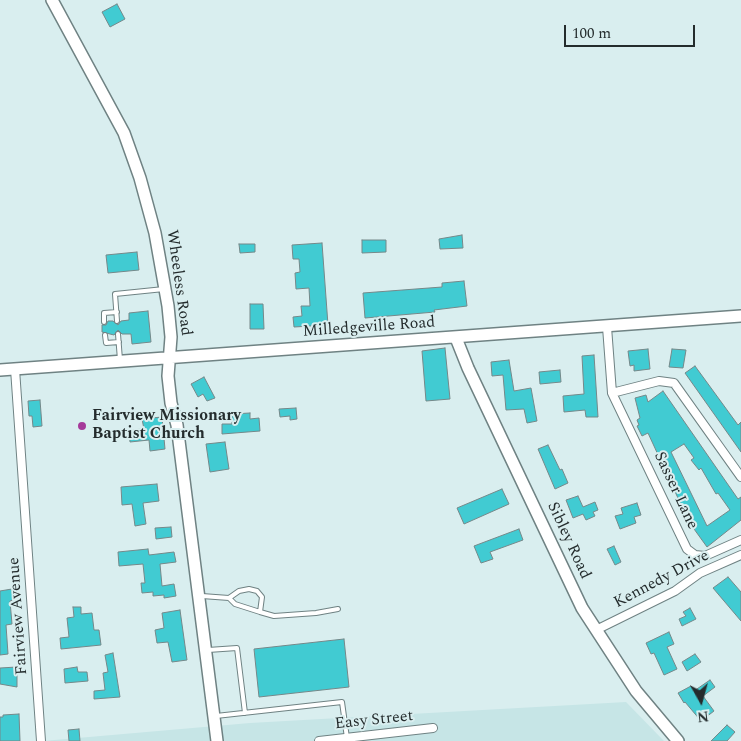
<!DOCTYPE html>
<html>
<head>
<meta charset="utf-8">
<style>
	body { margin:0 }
	#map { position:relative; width:741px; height:741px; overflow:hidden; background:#d9eeef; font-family:Spectral,serif }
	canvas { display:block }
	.north { position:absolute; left:676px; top:676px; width:50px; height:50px; -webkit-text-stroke:4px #d9eeef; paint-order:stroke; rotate:173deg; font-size:14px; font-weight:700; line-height:20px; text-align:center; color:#242c2d }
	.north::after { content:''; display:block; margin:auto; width:18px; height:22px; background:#242c2d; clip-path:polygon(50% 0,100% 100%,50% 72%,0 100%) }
	.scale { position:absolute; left:564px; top:25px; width:131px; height:22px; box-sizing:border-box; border:2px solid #242c2d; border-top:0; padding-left:6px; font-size:15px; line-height:18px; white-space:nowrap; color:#242c2d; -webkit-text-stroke:4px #d9eeef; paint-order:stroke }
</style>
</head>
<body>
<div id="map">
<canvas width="741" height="741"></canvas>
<div class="north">N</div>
<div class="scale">100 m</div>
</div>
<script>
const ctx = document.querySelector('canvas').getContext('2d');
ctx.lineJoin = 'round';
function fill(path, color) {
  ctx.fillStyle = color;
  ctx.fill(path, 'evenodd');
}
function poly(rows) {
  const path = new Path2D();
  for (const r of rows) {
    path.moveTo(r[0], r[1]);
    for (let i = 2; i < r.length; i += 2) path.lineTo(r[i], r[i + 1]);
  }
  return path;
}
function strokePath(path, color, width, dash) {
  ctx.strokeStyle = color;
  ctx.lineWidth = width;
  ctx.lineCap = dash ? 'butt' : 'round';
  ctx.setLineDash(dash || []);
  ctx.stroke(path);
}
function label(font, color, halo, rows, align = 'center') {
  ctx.font = font + ' Spectral,serif';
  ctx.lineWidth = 4;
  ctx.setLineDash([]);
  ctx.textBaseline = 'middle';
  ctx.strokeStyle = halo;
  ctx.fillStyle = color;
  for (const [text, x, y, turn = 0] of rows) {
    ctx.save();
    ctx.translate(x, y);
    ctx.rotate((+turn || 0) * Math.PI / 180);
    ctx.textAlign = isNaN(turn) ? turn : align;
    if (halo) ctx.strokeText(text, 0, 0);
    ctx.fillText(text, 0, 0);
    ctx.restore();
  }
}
fill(poly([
	[626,702,664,741,43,741,250,723]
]), '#c6e5e6');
const building = poly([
	[117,4,125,19,110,27,102,12,117,4],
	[462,235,463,248,440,249,439,239,462,235],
	[362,240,386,240,386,252,362,253,362,240],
	[322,243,328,325,294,327,293,317,302,316,301,306,310,306,309,288,296,289,295,273,300,272,299,259,293,259,292,245,322,243],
	[239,244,255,244,255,252,240,253,239,244],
	[137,252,139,270,108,273,106,255,137,252],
	[464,281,467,306,434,310,435,312,365,318,363,293,442,287,442,283,464,281],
	[250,304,263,304,264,329,250,329,250,304],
	[148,311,151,342,132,344,131,334,122,334,118,330,114,335,102,332,102,325,106,325,108,321,113,321,118,325,121,321,129,320,129,313,148,311],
	[445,348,450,399,426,401,422,351,445,348],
	[648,349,650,369,634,371,634,365,630,366,628,351,648,349],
	[672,349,686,350,683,368,669,367,672,349],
	[594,355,598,417,586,417,585,410,564,412,563,396,584,394,582,356,594,355],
	[509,360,514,391,531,388,537,421,527,423,524,409,506,410,503,375,492,376,491,362,509,360],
	[695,366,738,425,741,422,741,452,685,373,695,366],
	[560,370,561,382,540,384,539,372,560,370],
	[204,377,215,398,207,401,203,394,198,397,191,384,204,377],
	[663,391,738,499,741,497,741,520,707,547,689,522,648,433,642,436,637,426,639,425,637,420,640,418,635,398,646,395,648,402,663,391],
	[684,444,694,458,691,460,699,470,701,468,716,494,718,493,730,510,707,526,671,452,684,444],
	[40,400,42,426,33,427,32,416,29,416,28,401,40,400],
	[296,408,297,419,290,420,290,416,280,417,279,409,296,408],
	[250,413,250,419,259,418,260,431,222,434,222,424,232,424,232,414,250,413],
	[162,417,165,449,150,451,149,440,130,442,129,430,144,429,142,419,162,417],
	[225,442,229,469,210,472,206,444,225,442],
	[548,445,560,470,562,469,568,483,555,489,538,449,548,445],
	[157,484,159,501,143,503,146,524,135,526,132,504,122,505,121,487,157,484],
	[502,489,509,504,464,524,457,508,502,489],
	[578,496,583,507,595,502,598,510,593,512,595,516,586,520,583,514,573,518,566,500,578,496],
	[637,503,641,515,634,517,636,523,620,529,615,516,623,514,621,508,637,503],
	[171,527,172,537,156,539,155,528,171,527],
	[519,529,523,540,490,552,493,559,481,563,474,546,519,529],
	[614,546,621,562,615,565,607,549,614,546],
	[148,549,149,555,174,552,176,562,160,564,162,586,174,584,176,596,164,598,164,595,153,596,153,592,142,593,141,583,145,583,143,564,119,566,118,552,148,549],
	[728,577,741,592,741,621,713,588,728,577],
	[12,589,13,600,10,601,12,624,6,625,8,654,0,655,0,591,12,589],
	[73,607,81,607,81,614,92,613,94,630,99,630,101,645,61,649,60,638,69,637,67,618,74,617,73,607],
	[690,608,696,619,682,626,679,619,686,616,683,612,690,608],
	[180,610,187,660,172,662,168,642,157,643,155,630,164,628,162,613,180,610],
	[669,632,674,644,667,647,677,669,664,675,654,653,651,654,646,643,669,632],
	[344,639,349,687,259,697,254,649,344,639],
	[113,653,120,697,94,699,94,691,105,690,103,673,108,672,105,655,113,653],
	[695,654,701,662,687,671,682,662,695,654],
	[17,667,17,687,0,684,0,668,17,667],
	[77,667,78,672,87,672,88,681,65,683,64,669,77,667],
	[710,680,715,687,703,696,714,711,701,721,685,702,684,703,678,693,691,686,694,691,710,680],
	[19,714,20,741,0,741,0,717,3,717,3,715,19,714],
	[727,725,735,732,727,741,711,741,727,725],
	[79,729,80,741,69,741,68,730,79,729]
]);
fill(building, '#41cbd2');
strokePath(building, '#758889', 1);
const lane = poly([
	[117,321,115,294,164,289],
	[104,322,104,313,117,312],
	[118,334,120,360],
	[105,335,106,343,119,342],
	[202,596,229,598,235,604,260,612,262,597,257,591,249,589,239,591,229,598],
	[260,612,274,616,316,613,338,609],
	[208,650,237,648,245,713],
	[216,716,342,702,347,738]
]);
const street = poly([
	[607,327,612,393,687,549,695,555,705,556,741,540],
	[15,369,41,741],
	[612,393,659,381,674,383,741,477],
	[596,630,675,591,700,573,741,555],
	[319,741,433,728]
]);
const secondary = poly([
	[52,0,124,133,140,178,155,233,168,306,171,337,168,376,171,403,177,425,217,741],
	[456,338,468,368,582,608,636,691,678,741],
	[0,370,741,316]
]);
strokePath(lane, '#6f8283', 6);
strokePath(street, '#6f8283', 10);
strokePath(secondary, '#6f8283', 14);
strokePath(lane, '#fff', 4);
strokePath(street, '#fff', 8);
strokePath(secondary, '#fff', 11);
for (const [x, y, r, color] of [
	[82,426,5,"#a53a9a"]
]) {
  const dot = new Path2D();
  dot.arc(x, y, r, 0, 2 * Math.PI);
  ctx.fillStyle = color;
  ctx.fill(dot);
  strokePath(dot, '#d9eeef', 2);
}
label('16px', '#242c2d', '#d9eeef', [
	["Wheeless Road",178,283,82],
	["Milledgeville Road",369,328,-4],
	["Sasser Lane",675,491,65],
	["Sibley Road",568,541,65],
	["Kennedy Drive",662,580,-28],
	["Fairview Avenue",19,616,-94],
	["Easy Street",374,721,-6]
]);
label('bold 16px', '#242c2d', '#d9eeef', [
	["Fairview Missionary",92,417],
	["Baptist Church",92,435]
], 'left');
</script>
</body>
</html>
